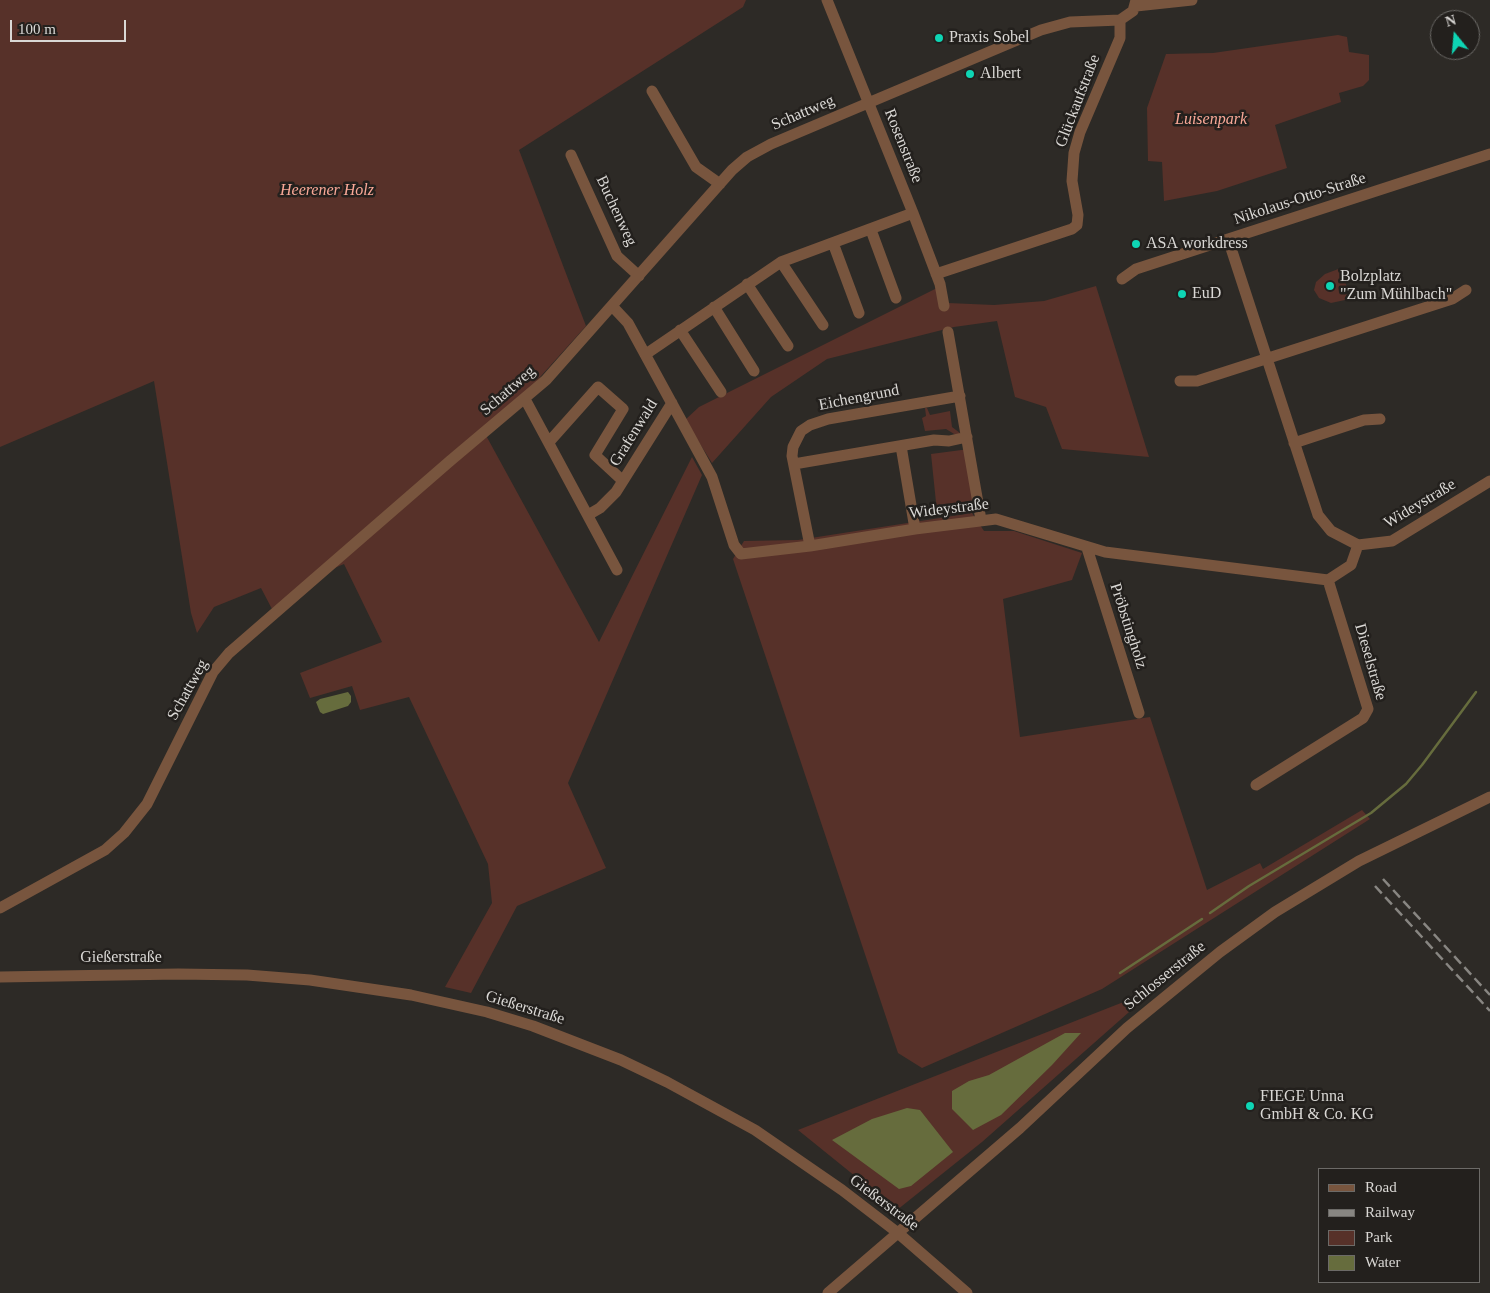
<!DOCTYPE html>
<html>
<head>
<meta charset="utf-8">
<style>
	body { margin:0 }
	#map { position:relative; width:1490px; height:1293px; overflow:hidden; background:#2d2a26; font-family:Georgia,serif }
	canvas { display:block }
	.legend { position:absolute; left:1318px; top:1168px; width:162px; height:115px; box-sizing:border-box; background:#23201d; border:1px solid #6c6a67; margin:0; padding:6px 9px; list-style:none; font-size:15px; color:#dad8d5 }
	.legend li { display:flex; align-items:center; gap:10px; height:25px }
	.legend b { width:25px; border:1px solid #6c6a67 }
	.north { position:absolute; left:1430px; top:10px; width:50px; height:50px; box-sizing:border-box; background:#23201d; border:1px solid #6c6a67; border-radius:50%; rotate:343deg; font-size:14px; font-weight:700; line-height:20px; text-align:center; color:#dad8d5 }
	.north::after { content:''; display:block; margin:auto; width:18px; height:22px; background:#0ed5b4; clip-path:polygon(50% 0,100% 100%,50% 72%,0 100%) }
	.scale { position:absolute; left:10px; top:20px; width:116px; height:22px; box-sizing:border-box; border:2px solid #dad8d5; border-top:0; padding-left:6px; font-size:15px; line-height:18px; white-space:nowrap; color:#dad8d5; -webkit-text-stroke:4px #23201d; paint-order:stroke }
</style>
</head>
<body>
<div id="map">
<canvas width="1490" height="1293"></canvas>
<ul class="legend">
<li><b style="height:6px;background:#78553e"></b>Road</li>
<li><b style="height:6px;background:#888682"></b>Railway</li>
<li><b style="height:14px;background:#573129"></b>Park</li>
<li><b style="height:14px;background:#666c3d"></b>Water</li>
</ul>
<div class="north">N</div>
<div class="scale">100 m</div>
</div>
<script>
const ctx = document.querySelector('canvas').getContext('2d');
ctx.lineJoin = 'round';
function fill(path, color) {
  ctx.fillStyle = color;
  ctx.fill(path, 'evenodd');
}
function poly(rows) {
  const path = new Path2D();
  for (const r of rows) {
    path.moveTo(r[0], r[1]);
    for (let i = 2; i < r.length; i += 2) path.lineTo(r[i], r[i + 1]);
  }
  return path;
}
function strokePath(path, color, width, dash) {
  ctx.strokeStyle = color;
  ctx.lineWidth = width;
  ctx.lineCap = dash ? 'butt' : 'round';
  ctx.setLineDash(dash || []);
  ctx.stroke(path);
}
function label(font, color, halo, rows, align = 'center') {
  ctx.font = font + ' Georgia,serif';
  ctx.lineWidth = 5;
  ctx.setLineDash([]);
  ctx.textBaseline = 'middle';
  ctx.strokeStyle = halo;
  ctx.fillStyle = color;
  for (const [text, x, y, turn = 0] of rows) {
    ctx.save();
    ctx.translate(x, y);
    ctx.rotate((+turn || 0) * Math.PI / 180);
    ctx.textAlign = isNaN(turn) ? turn : align;
    if (halo) ctx.strokeText(text, 0, 0);
    ctx.fillText(text, 0, 0);
    ctx.restore();
  }
}
fill(poly([
	[0,0,746,0,743,7,519,150,586,326,523,396,483,430,599,642,692,457,702,475,568,783,606,868,517,906,471,993,445,987,492,903,488,864,409,697,360,710,352,686,310,698,300,673,382,642,344,564,313,577,272,609,261,588,214,607,197,633,191,613,154,381,0,447],
	[1338,35,1347,37,1349,52,1369,55,1369,80,1363,86,1339,93,1341,102,1275,125,1287,168,1217,191,1164,201,1162,162,1148,161,1147,108,1166,54,1213,53],
	[1341,268,1348,291,1345,300,1331,303,1319,298,1314,290,1316,282,1325,274],
	[943,285,948,303,994,305,1044,301,1096,286,1149,457,1062,449,1046,407,1015,397,997,321,954,327,827,359,771,397,712,463,685,420,699,407],
	[925,408,927,408,930,415,950,411,952,427,964,436,959,437,946,429,925,431,922,418,926,416],
	[969,449,978,505,937,512,931,454],
	[972,513,984,531,1014,531,1082,553,1072,580,1003,599,1020,737,1150,717,1207,890,1260,863,1263,869,1362,810,1370,819,1102,989,922,1068,898,1053,733,559,744,541,798,540],
	[1154,990,982,1142,897,1210,798,1130]
]), '#573129');
fill(poly([
	[348,692,351,696,351,702,348,706,323,714,320,712,316,702,320,699],
	[1065,1033,1081,1033,1052,1065,1001,1115,973,1130,952,1109,952,1091,969,1081,989,1075],
	[907,1108,920,1110,953,1152,911,1186,899,1189,832,1140,872,1119]
]), '#666c3d');
strokePath(poly([
	[1210,913,1249,886,1371,813,1406,784,1422,765,1476,692],
	[1120,973,1202,919]
]), '#666c3d', 2.5);
strokePath(poly([
	[827,0,913,213,940,284,944,306],
	[1136,6,1192,0],
	[652,91,696,167,720,184],
	[571,155,617,256,639,276],
	[871,230,896,298],
	[1228,239,1318,515,1331,531,1358,545],
	[833,243,859,313],
	[781,262,823,325],
	[936,274,1072,229,1077,225,1078,215,1072,181,1074,153,1080,132,1120,38,1120,20],
	[1122,279,1136,269,1490,154],
	[747,284,788,346],
	[613,307,628,323,712,477,734,545,741,554,810,546,915,529,996,519,1105,552,1328,580,1351,565,1358,545,1392,541,1490,481],
	[714,307,754,371],
	[680,330,721,392],
	[948,332,981,520],
	[646,354,781,262,913,213],
	[1180,381,1197,381,1452,299,1466,290],
	[525,399,617,570],
	[549,442,598,387,623,409,595,455,623,481],
	[1294,443,1364,420,1380,419],
	[901,446,915,529],
	[794,464,934,440,949,441,967,437],
	[588,515,600,508,616,492,672,403],
	[810,546,792,456,793,447,801,431,810,425,828,419,960,396],
	[1087,548,1139,713],
	[1256,785,1363,718,1368,709,1328,580],
	[0,908,105,850,124,833,147,804,213,672,229,653,450,461,546,380,732,170,747,157,771,144,1041,30,1070,22,1120,20,1133,11,1136,0],
	[0,977,178,974,247,975,310,980,411,995,487,1012,533,1026,621,1060,667,1082,755,1130,842,1190,898,1233,967,1293],
	[828,1293,1020,1128,1127,1028,1220,952,1275,912,1359,861,1490,797]
]), '#78553e', 11);
strokePath(poly([
	[1383,879,1490,995],
	[1375,886,1490,1011]
]), '#888682', 2.5, [10, 5]);
for (const [x, y, r, color] of [
	[939,38,5,"#0ed5b4"],
	[970,74,5,"#0ed5b4"],
	[1136,244,5,"#0ed5b4"],
	[1330,286,5,"#0ed5b4"],
	[1182,294,5,"#0ed5b4"],
	[1250,1106,5,"#0ed5b4"]
]) {
  const dot = new Path2D();
  dot.arc(x, y, r, 0, 2 * Math.PI);
  ctx.fillStyle = color;
  ctx.fill(dot);
  strokePath(dot, '#23201d', 2);
}
label('16px', '#dad8d5', '#23201d', [
	["Praxis Sobel",949,38],
	["Albert",980,74],
	["ASA workdress",1146,244],
	["Bolzplatz",1340,277],
	["\"Zum Mühlbach\"",1340,295],
	["EuD",1192,294],
	["FIEGE Unna",1260,1097],
	["GmbH & Co. KG",1260,1115]
], 'left');
label('16px', '#dad8d5', '#23201d', [
	["Glückaufstraße",1078,101,-69],
	["Schattweg",803,113,-23],
	["Rosenstraße",903,146,68],
	["Nikolaus-Otto-Straße",1300,199,-18],
	["Buchenweg",616,211,65],
	["Schattweg",508,391,-41],
	["Eichengrund",859,398,-11],
	["Grafenwald",634,433,-58],
	["Wideystraße",1420,504,-31],
	["Wideystraße",949,509,-7],
	["Pröbstingholz",1128,626,72],
	["Dieselstraße",1370,662,74],
	["Schattweg",188,690,-61],
	["Gießerstraße",121,958],
	["Schlosserstraße",1165,976,-39],
	["Gießerstraße",525,1008,17],
	["Gießerstraße",884,1203,37]
]);
label('italic 16px', '#f9a897', '#23201d', [
	["Luisenpark",1211,120],
	["Heerener Holz",327,191]
]);
</script>
</body>
</html>
